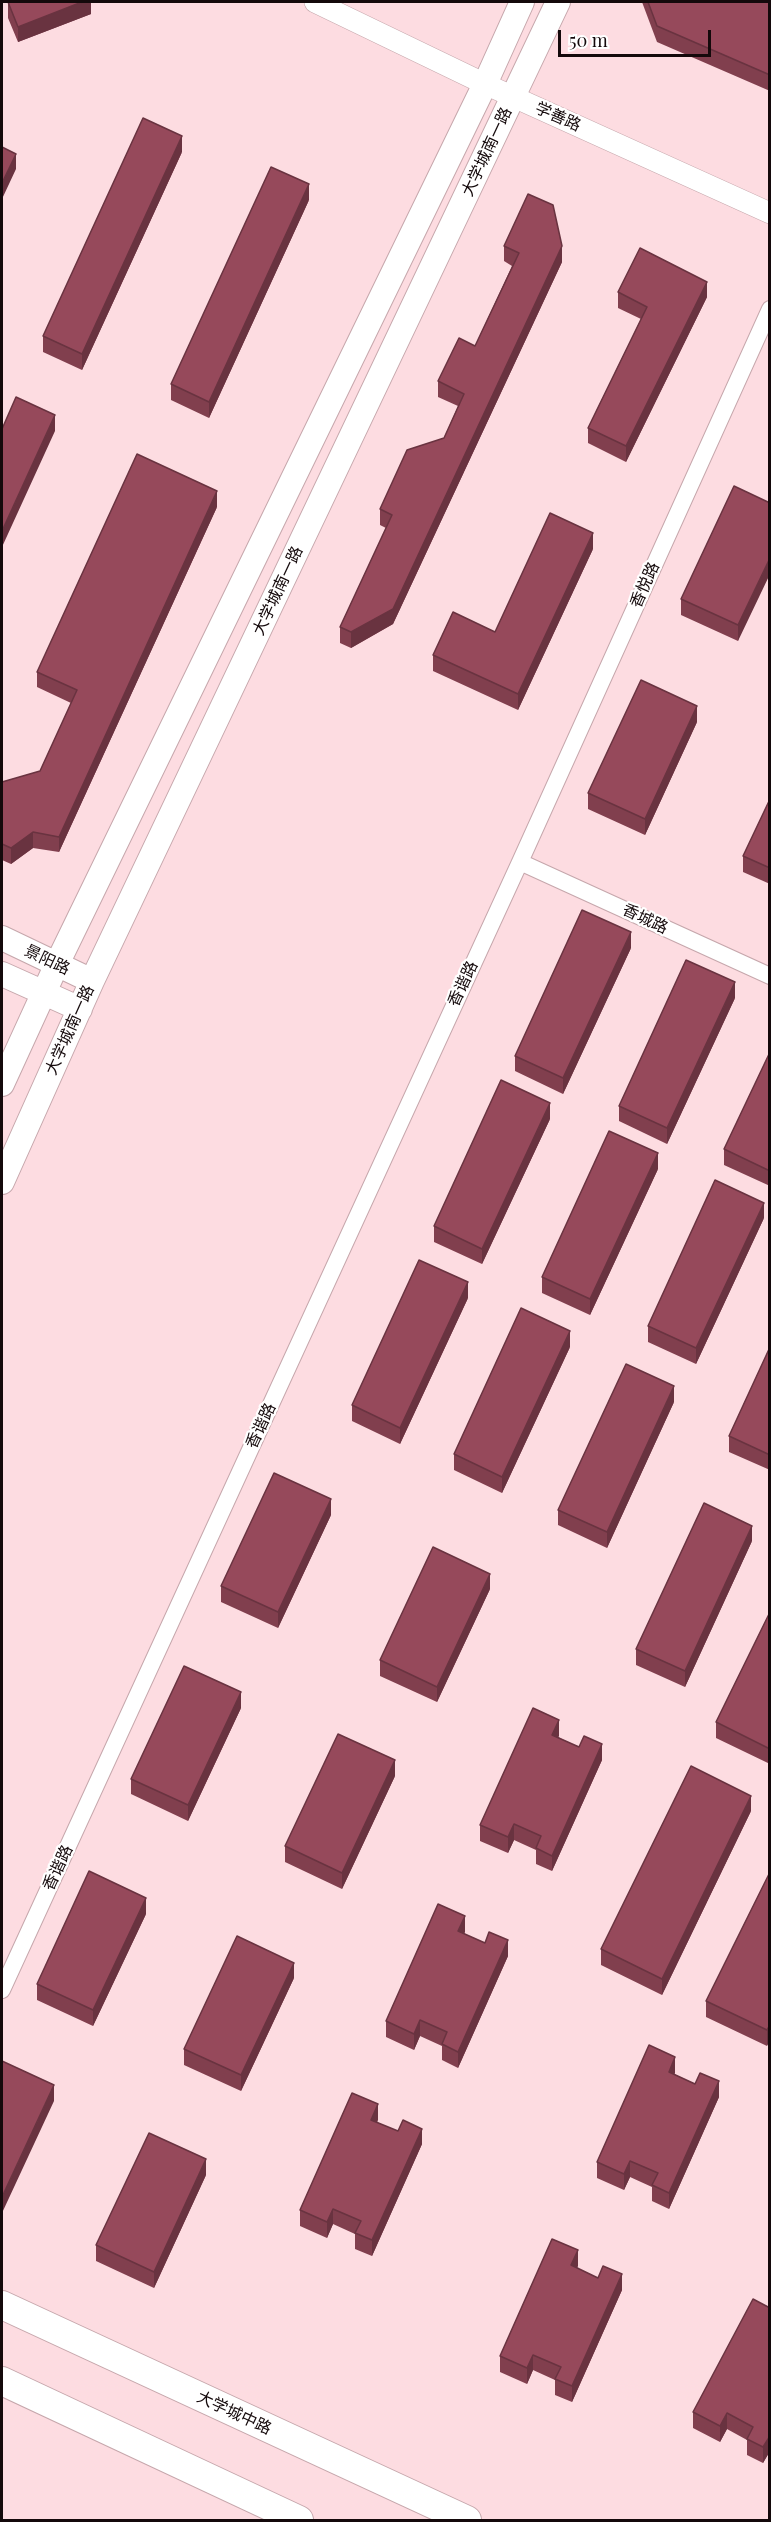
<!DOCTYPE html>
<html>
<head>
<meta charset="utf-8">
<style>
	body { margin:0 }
	#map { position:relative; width:771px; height:2522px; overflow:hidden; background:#fddce1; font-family:"Playfair Display",serif }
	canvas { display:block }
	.frame { position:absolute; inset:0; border:3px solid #14090b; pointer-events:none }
	.scale { position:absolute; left:558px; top:30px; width:153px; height:27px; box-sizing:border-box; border:3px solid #14090b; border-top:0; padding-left:8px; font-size:18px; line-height:21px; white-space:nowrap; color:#14090b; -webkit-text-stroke:4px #fff; paint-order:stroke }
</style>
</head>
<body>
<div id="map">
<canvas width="771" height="2522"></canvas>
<div class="frame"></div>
<div class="scale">50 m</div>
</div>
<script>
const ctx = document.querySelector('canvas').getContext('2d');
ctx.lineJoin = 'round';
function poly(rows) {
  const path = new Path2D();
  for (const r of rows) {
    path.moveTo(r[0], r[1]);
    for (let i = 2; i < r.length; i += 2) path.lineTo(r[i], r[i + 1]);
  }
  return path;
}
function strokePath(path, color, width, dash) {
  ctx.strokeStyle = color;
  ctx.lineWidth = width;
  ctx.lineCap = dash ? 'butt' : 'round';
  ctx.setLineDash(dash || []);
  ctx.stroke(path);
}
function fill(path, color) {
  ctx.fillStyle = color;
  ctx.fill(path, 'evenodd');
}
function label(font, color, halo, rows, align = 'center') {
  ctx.font = font + ' "Playfair Display","Noto Sans SC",serif';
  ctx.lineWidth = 4.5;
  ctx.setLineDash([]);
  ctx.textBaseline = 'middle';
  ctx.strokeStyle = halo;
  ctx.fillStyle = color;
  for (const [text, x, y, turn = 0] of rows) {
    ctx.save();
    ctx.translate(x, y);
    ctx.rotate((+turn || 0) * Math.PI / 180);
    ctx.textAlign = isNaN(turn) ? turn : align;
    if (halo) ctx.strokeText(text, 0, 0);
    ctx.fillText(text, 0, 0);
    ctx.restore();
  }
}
const minor = poly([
	[520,862,770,976],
	[2,1990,520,862,770,309]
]);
const tertiary = poly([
	[315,2,485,84,770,213]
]);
const secondary = poly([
	[2,938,92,981],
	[2,974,80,1009],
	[2,1084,57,964,485,84,522,2],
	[2,1182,92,981,558,2]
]);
const trunk = poly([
	[2,2305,467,2520],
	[2,2381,299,2520]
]);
strokePath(minor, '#c6a7ac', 18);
strokePath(tertiary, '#c6a7ac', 22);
strokePath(secondary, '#c6a7ac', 26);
strokePath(trunk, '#c6a7ac', 30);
strokePath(minor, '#fff', 16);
strokePath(tertiary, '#fff', 21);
strokePath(secondary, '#fff', 24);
strokePath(trunk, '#fff', 28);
fill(poly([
	[8,2,91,2,91,14,18,42,8,18],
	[642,2,770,2,770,91,657,42],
	[182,152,82,370,43,352,43,336],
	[309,200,209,418,171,400,171,384],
	[504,246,562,262,393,624,351,648,340,643,340,627,386,528,380,525,380,509,444,438,458,406,438,397,438,381,475,346,512,266,504,261],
	[618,292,707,297,626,462,588,443,588,428,641,319,618,308],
	[770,503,738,641,681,615,681,599],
	[217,507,59,852,33,848,11,864,2,860,2,782,40,771,71,703,37,687,37,672],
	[593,549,518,710,433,671,433,655,495,632],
	[697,722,645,835,588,809,588,793],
	[770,799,770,884,743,872,743,856],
	[631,948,563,1094,515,1071,515,1056],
	[735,998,667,1144,619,1121,619,1106],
	[770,1052,770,1186,724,1165,724,1149],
	[550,1119,482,1264,434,1242,434,1226],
	[658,1169,590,1315,542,1293,542,1277],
	[764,1218,696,1364,648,1342,648,1326],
	[468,1298,400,1444,352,1421,352,1405],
	[570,1347,502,1493,454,1470,454,1454],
	[770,1347,770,1470,729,1452,729,1436],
	[674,1402,607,1548,558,1525,558,1510],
	[331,1515,278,1628,221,1602,221,1586],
	[752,1541,685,1687,636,1665,636,1649],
	[490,1589,437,1702,380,1676,380,1660],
	[770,1612,770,1764,716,1738,716,1722],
	[241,1708,188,1821,131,1794,131,1779],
	[559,1736,558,1737,602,1760,552,1871,536,1864,536,1850,514,1840,508,1853,480,1841,480,1825],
	[395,1776,342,1889,285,1862,285,1846],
	[751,1811,662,1995,601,1965,601,1949],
	[770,1872,767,2046,706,2017,706,2001],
	[146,1914,93,2026,37,2000,37,1984],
	[465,1932,464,1934,508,1956,458,2068,442,2060,442,2046,420,2036,414,2050,386,2037,386,2021],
	[294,1978,241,2091,184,2065,184,2049],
	[675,2073,674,2074,719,2097,669,2209,652,2201,652,2187,630,2177,624,2190,597,2178,597,2162],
	[378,2120,377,2122,422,2144,372,2256,355,2249,355,2234,333,2224,327,2238,300,2226,300,2210],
	[206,2175,154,2288,96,2261,96,2245],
	[578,2266,577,2268,622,2290,572,2402,555,2395,555,2380,533,2370,527,2384,500,2372,500,2356],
	[770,2308,770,2451,763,2463,747,2455,747,2440,727,2429,720,2442,693,2428,693,2412]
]), '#813f4e');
fill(poly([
	[82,2,91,2,91,14,18,42,18,27],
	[182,136,182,152,82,370,82,354],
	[16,154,16,169,2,199,2,183],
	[309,184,309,200,209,418,209,402],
	[562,246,562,262,393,624,351,648,351,632],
	[707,282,707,297,626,462,626,446],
	[55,415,55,431,2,547,2,531],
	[217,491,217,507,59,852,59,837],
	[593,533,593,549,518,710,518,694],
	[770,558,770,574,738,641,738,625],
	[697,706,697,722,645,835,645,819],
	[33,832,33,848,11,864,11,848],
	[631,932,631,948,563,1094,563,1078],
	[735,982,735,998,667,1144,667,1128],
	[550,1103,550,1119,482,1264,482,1249],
	[658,1153,658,1169,590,1315,590,1299],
	[764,1203,764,1218,696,1364,696,1348],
	[468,1282,468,1298,400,1444,400,1428],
	[570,1331,570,1347,502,1493,502,1477],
	[674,1386,674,1402,607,1548,607,1532],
	[331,1499,331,1515,278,1628,278,1612],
	[752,1526,752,1541,685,1687,685,1671],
	[490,1574,490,1589,437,1702,437,1687],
	[241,1692,241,1708,188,1821,188,1805],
	[559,1720,559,1736,552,1750,552,1735],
	[602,1744,602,1760,552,1871,552,1856],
	[395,1760,395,1776,342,1889,342,1873],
	[751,1796,751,1811,662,1995,662,1979],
	[514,1824,514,1840,508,1853,508,1837],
	[146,1898,146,1914,93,2026,93,2010],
	[465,1916,465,1932,458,1947,458,1931],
	[508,1940,508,1956,458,2068,458,2052],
	[294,1963,294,1978,241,2091,241,2075],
	[420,2020,420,2036,414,2050,414,2034],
	[770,2025,770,2041,767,2046,767,2030],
	[675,2057,675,2073,669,2088,669,2072],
	[719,2081,719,2097,669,2209,669,2193],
	[54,2085,54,2101,2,2213,2,2197],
	[378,2104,378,2120,371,2135,371,2120],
	[422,2129,422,2144,372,2256,372,2240],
	[206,2159,206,2175,154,2288,154,2272],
	[630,2161,630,2177,624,2190,624,2174],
	[333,2209,333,2224,327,2238,327,2222],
	[578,2250,578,2266,571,2281,571,2265],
	[622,2274,622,2290,572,2402,572,2386],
	[533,2355,533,2370,527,2384,527,2368],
	[727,2413,727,2429,720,2442,720,2426],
	[770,2436,770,2451,763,2463,763,2447]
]), '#693340');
const building = poly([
	[8,2,82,2,18,27,8,2],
	[648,2,770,2,770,75,657,26,648,2],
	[143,118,182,136,82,354,43,336,143,118],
	[2,147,16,154,2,183,2,147],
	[271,167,309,184,209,402,171,384,271,167],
	[528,194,553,205,562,246,393,609,351,632,340,627,392,515,380,509,407,450,444,438,464,394,438,381,459,338,475,346,519,253,504,246,528,194],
	[640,248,707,282,626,446,588,428,647,307,618,292,640,248],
	[16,397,55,415,2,531,2,429,16,397],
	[137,454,217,491,59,837,33,832,11,848,2,844,2,782,40,771,77,690,37,672,137,454],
	[734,486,770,503,770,558,738,625,681,599,734,486],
	[550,513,593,533,518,694,433,655,453,612,495,632,550,513],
	[641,680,697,706,645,819,588,793,641,680],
	[770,799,770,868,743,856,770,799],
	[582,910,631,932,563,1078,515,1056,582,910],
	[686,960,735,982,667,1128,619,1106,686,960],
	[770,1052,770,1171,724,1149,770,1052],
	[501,1080,550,1103,482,1249,434,1226,501,1080],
	[609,1131,658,1153,590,1299,542,1277,609,1131],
	[715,1180,764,1203,696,1348,648,1326,715,1180],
	[419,1260,468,1282,400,1428,352,1405,419,1260],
	[521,1308,570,1331,502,1477,454,1454,521,1308],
	[770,1347,770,1455,729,1436,770,1347],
	[626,1364,674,1386,607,1532,558,1510,626,1364],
	[274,1473,331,1499,278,1612,221,1586,274,1473],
	[704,1503,752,1526,685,1671,636,1649,704,1503],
	[433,1547,490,1574,437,1687,380,1660,433,1547],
	[770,1612,770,1749,716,1722,770,1612],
	[184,1666,241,1692,188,1805,131,1779,184,1666],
	[533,1708,559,1720,552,1735,579,1747,584,1736,602,1744,552,1856,536,1848,541,1836,514,1824,508,1837,480,1825,533,1708],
	[338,1734,395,1760,342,1873,285,1846,338,1734],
	[691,1766,751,1796,662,1979,601,1949,691,1766],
	[89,1871,146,1898,93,2010,37,1984,89,1871],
	[770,1872,770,2025,767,2030,706,2001,770,1872],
	[438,1904,465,1916,458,1931,485,1943,489,1932,508,1940,458,2052,442,2044,447,2032,420,2020,414,2034,386,2021,438,1904],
	[237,1936,294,1963,241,2075,184,2049,237,1936],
	[649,2045,675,2057,669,2072,695,2084,700,2073,719,2081,669,2193,652,2185,658,2173,630,2161,624,2174,597,2162,649,2045],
	[2,2061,54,2085,2,2197,2,2061],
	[352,2093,378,2104,371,2120,398,2131,403,2120,422,2129,372,2240,355,2233,361,2221,333,2209,327,2222,300,2210,352,2093],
	[149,2133,206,2159,154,2272,96,2245,149,2133],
	[552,2239,578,2250,571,2265,598,2278,603,2266,622,2274,572,2386,555,2379,561,2367,533,2355,527,2368,500,2356,552,2239],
	[753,2299,770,2308,770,2436,763,2447,747,2439,753,2427,727,2413,720,2426,693,2412,753,2299]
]);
fill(building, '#96495b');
strokePath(building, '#693340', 1.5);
label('16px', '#14090b', '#fff', [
	["学善路",558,117,24],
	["大学城南一路",487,152,-65],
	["香悦路",645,585,-66],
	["大学城南一路",278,591,-65],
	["香城路",645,919,25],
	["景阳路",47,960,25],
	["香谐路",463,984,-65],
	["大学城南一路",70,1030,-66],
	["香谐路",261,1426,-65],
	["香谐路",58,1868,-65],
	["大学城中路",234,2413,25]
]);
</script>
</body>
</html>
